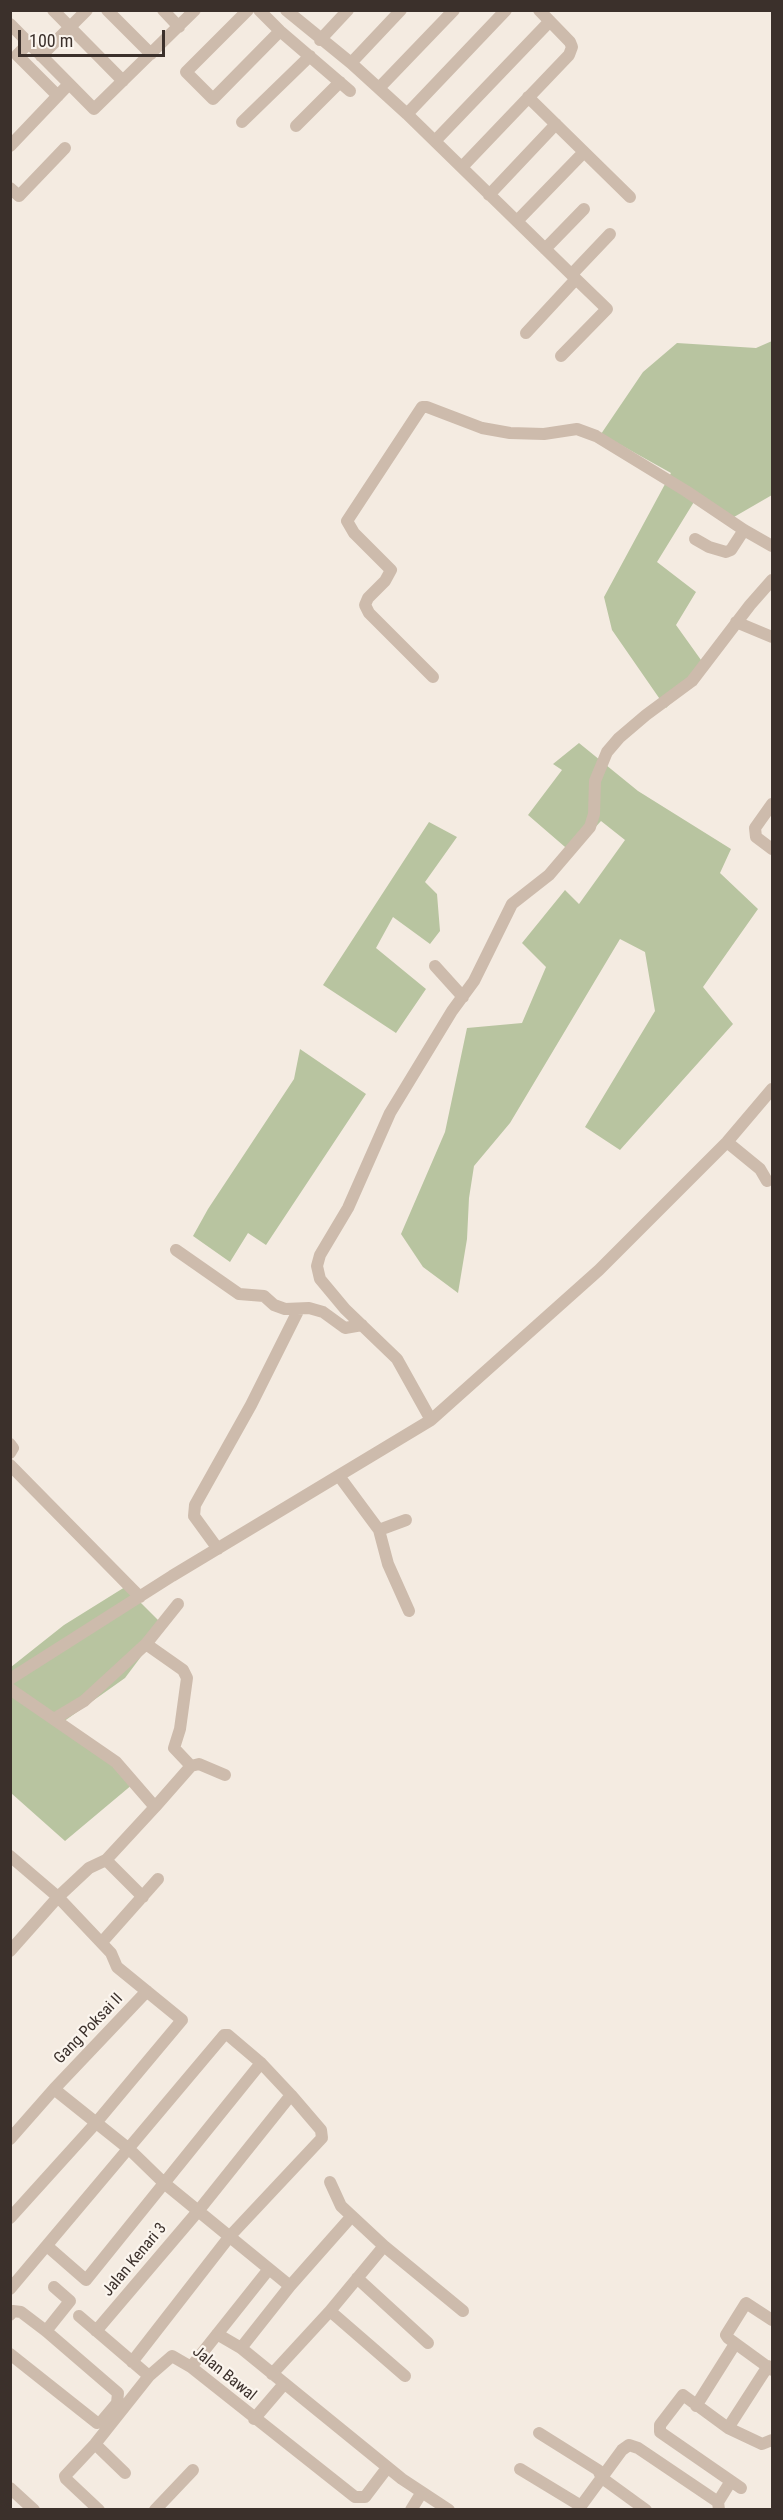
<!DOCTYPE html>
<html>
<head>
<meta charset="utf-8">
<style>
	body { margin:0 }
	#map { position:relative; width:783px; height:2520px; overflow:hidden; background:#f4ebe1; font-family:"Roboto Condensed",sans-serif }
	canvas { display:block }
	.frame { position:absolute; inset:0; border:12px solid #3b302b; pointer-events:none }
	.scale { position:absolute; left:18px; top:30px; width:147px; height:27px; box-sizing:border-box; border:3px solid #3b302b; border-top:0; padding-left:8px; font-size:18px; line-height:21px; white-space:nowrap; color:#3b302b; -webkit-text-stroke:4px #fbf5ee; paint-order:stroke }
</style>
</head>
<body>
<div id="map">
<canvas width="783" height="2520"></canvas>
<div class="frame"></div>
<div class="scale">100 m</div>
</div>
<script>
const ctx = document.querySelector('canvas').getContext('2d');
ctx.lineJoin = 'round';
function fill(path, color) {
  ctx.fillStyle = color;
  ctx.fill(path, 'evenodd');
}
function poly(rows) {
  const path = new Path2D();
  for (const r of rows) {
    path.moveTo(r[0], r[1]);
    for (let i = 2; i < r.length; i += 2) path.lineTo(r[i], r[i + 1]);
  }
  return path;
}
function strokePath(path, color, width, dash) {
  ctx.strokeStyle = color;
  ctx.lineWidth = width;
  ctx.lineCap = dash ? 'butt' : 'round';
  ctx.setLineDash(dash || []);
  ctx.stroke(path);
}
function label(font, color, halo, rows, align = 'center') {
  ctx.font = font + ' "Roboto Condensed",sans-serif';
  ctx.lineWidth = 4.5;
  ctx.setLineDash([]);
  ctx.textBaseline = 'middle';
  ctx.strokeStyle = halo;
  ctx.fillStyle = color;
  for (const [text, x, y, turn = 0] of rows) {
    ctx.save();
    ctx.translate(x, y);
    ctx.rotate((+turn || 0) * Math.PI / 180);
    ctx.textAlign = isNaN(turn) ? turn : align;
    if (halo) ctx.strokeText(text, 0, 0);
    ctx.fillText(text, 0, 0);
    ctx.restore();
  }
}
fill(poly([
	[772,341,772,495,734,517,697,497,657,562,696,592,676,625,706,667,666,708,612,630,604,597,671,473,601,434,643,372,677,343,756,348],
	[579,743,638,791,731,849,720,873,758,909,703,987,733,1024,620,1150,585,1127,655,1011,645,952,620,939,510,1123,474,1166,469,1198,467,1239,458,1293,423,1267,401,1234,445,1132,467,1028,522,1023,546,967,522,943,565,890,579,904,625,840,601,821,572,853,528,815,562,770,553,764],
	[429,822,457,837,425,882,437,894,440,931,430,944,393,917,376,948,426,989,396,1033,323,985],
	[300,1049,366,1094,266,1245,248,1233,230,1262,193,1236,208,1209,294,1079],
	[125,1587,164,1626,125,1678,63,1722,133,1784,65,1841,11,1793,11,1667,64,1625]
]), '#b8c4a0');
strokePath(poly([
	[53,10,123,81],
	[107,10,151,54],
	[163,10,179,27],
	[248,10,186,72,213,99,280,31],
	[259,10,280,31,350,91],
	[286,10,351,63,407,114,576,279,526,333],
	[10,24,94,109,195,10],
	[320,40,348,10],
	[29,43,17,55,58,96],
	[41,56,87,10],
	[351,63,401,10],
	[379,88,454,10],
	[528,97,630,197],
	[407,114,506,10],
	[242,122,310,56],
	[296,126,340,82],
	[435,141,550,21],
	[10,146,69,84],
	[462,167,569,55,572,47,570,42,539,10],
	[10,188,19,196,65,148],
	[489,195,556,124],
	[518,220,584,152],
	[545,249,584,209],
	[572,274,610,234],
	[561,356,607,309,576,279],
	[695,539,709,547,726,552,731,550,744,530],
	[736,622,772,637],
	[433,677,369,613,365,605,368,598,385,581,391,570,354,533,347,521,422,407,427,407,482,428,510,433,544,434,577,429,596,436,686,491,744,530,772,546],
	[772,804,755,828,756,837,772,849],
	[435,966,463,997],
	[727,1142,760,1169,767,1181],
	[176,1250,239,1294,264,1296,274,1305,285,1309,309,1308,323,1312,345,1328,362,1325],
	[431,1420,397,1359,345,1309,320,1279,317,1266,320,1255,348,1208,390,1113,452,1011,474,981,512,904,549,875,590,827,594,814,595,781,607,752,619,738,646,715,692,681,750,605,772,580],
	[10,1444,13,1448,10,1453],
	[10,1465,140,1597],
	[339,1476,379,1530,388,1564,409,1611],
	[379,1530,406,1520],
	[218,1549,194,1516,195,1505,251,1405,299,1309],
	[146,1644,178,1604],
	[10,1679,172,1576,431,1420,599,1270,727,1142,772,1089],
	[10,1689,116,1762,155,1807,106,1860,89,1868,58,1897,10,1951],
	[54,1719,84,1701,146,1644,183,1670,187,1678,180,1729,174,1748,191,1766],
	[155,1807,191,1766,199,1764,225,1775],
	[10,1856,58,1897,111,1953,117,1967,182,2020,95,2124,10,2218],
	[106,1860,143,1897],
	[102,1942,158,1879],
	[54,2089,129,2149,164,2183,290,2286],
	[10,2139,54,2089,147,1991],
	[330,2182,341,2206,384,2246,330,2311,405,2376],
	[47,2246,86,2280,261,2063],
	[384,2246,463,2311],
	[357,2278,428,2343],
	[10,2289,224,2035,228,2035,261,2063,291,2095,321,2130,322,2138,230,2236,132,2362],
	[10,2315,13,2311,21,2312,46,2331,118,2393,117,2403,101,2422,97,2423,10,2354],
	[79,2316,149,2376],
	[772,2320,746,2303,726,2335,728,2338,772,2370],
	[46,2331,70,2301,54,2287],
	[96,2331,199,2210,291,2095],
	[217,2334,241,2348,402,2479,449,2510],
	[241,2348,290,2286,351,2217],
	[191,2367,269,2269],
	[272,2374,330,2311],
	[696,2406,735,2344],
	[254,2419,284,2384],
	[728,2428,768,2366],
	[539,2433,598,2470,602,2478,646,2510],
	[95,2444,125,2473],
	[520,2469,581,2506],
	[10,2488,34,2510],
	[741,2488,660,2432,660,2425,683,2395,728,2428,762,2444,772,2440],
	[718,2502,731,2481],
	[99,2510,66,2479,65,2476,95,2444,149,2376,172,2356,191,2367,355,2497,365,2497,387,2468],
	[155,2510,193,2470],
	[411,2510,422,2492],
	[578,2510,622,2450,629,2445,638,2448,718,2502,719,2510]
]), '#cdbbac', 12);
label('16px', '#3b302b', '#fbf5ee', [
	["Gang Poksai II",89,2029,-46],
	["Jalan Kenari 3",135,2260,-50],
	["Jalan Bawal",224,2374,39]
]);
</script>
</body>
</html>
